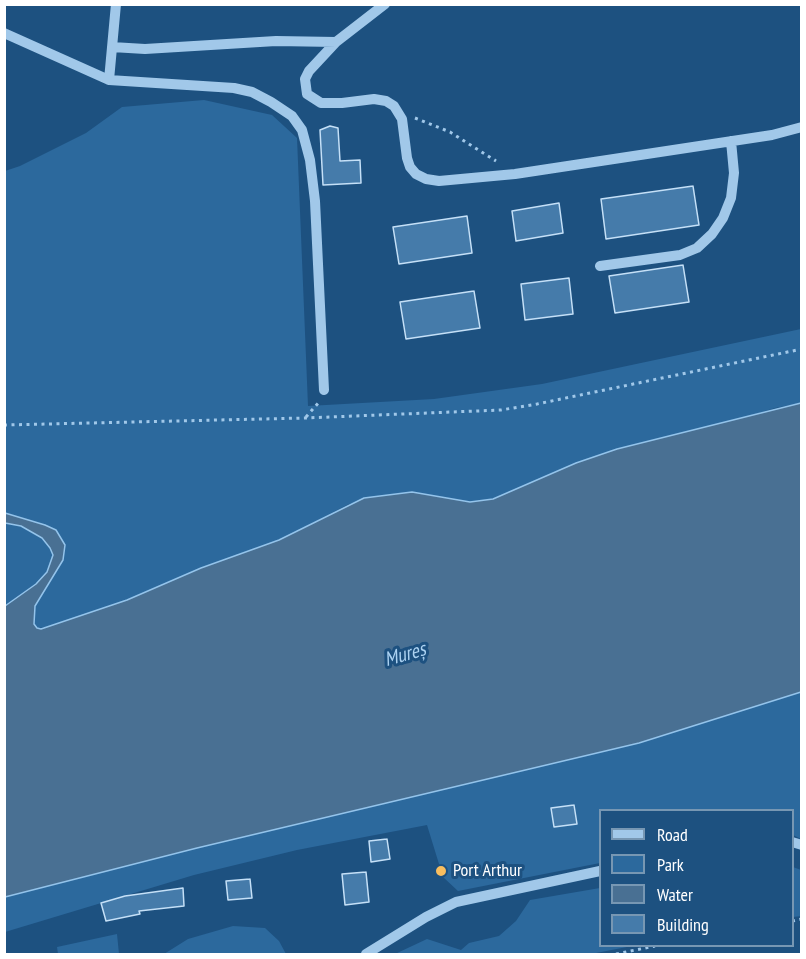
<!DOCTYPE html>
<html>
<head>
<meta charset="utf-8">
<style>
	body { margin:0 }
	#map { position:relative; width:806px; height:959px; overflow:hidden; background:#1d5180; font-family:"PT Sans Narrow",sans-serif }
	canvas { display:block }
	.frame { position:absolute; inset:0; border:6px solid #fff; pointer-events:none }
	.legend { position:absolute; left:599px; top:809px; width:195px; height:138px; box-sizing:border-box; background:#1d5180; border:2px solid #7797b3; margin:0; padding:8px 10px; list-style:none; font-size:18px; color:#fff }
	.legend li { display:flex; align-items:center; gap:12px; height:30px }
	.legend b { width:30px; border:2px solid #7797b3 }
</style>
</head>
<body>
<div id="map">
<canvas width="806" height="959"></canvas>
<div class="frame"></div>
<ul class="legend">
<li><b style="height:8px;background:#a1c8e9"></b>Road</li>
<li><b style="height:16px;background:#2c699d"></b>Park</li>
<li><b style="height:16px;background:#497093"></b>Water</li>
<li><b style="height:16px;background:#457baa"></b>Building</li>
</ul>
</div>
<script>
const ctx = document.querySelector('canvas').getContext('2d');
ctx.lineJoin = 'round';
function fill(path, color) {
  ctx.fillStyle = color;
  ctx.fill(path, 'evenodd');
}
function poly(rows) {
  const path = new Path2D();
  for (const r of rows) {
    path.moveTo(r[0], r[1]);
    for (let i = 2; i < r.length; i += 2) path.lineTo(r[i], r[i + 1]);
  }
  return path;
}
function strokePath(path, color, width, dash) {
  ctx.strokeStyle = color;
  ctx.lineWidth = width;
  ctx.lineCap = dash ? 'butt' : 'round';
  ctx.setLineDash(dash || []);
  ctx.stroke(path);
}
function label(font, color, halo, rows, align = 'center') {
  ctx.font = font + ' "PT Sans Narrow",sans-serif';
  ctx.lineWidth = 6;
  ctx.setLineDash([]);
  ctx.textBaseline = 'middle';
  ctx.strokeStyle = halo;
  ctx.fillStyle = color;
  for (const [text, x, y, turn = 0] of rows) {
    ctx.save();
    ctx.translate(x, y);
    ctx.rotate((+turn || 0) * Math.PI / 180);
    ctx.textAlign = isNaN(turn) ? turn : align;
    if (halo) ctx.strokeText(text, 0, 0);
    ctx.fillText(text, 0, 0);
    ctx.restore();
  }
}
fill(poly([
	[204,100,272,115,297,138,308,406,434,399,542,384,801,329,801,403,775,408,522,487,493,499,470,502,423,494,349,504,279,540,201,568,127,600,50,627,37,628,34,624,35,606,63,560,65,545,56,530,45,525,5,513,5,171,20,166,86,133,122,107],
	[5,523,21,526,42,539,50,548,53,555,47,572,36,584,5,606],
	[801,692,801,839,793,835,792,810,600,810,600,863,458,891,443,877,427,825,297,850,194,875,5,932,5,897,197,848,639,743],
	[793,867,801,870,802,916,793,917],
	[600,888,600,946,632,946,591,954,395,954,427,939,461,950,469,943,499,936,516,921,530,900],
	[233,926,265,928,279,941,286,954,164,954,188,939],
	[117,934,119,954,58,954,57,947]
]), '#2c699d');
const water = poly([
	[801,403,801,692,639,743,197,848,5,897,5,606,36,584,47,572,53,555,50,548,42,538,21,526,5,523,5,513,45,525,56,530,65,545,63,560,35,606,34,624,37,628,41,629,127,600,201,568,279,540,364,498,412,492,470,502,493,499,576,463,617,449,801,403]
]);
fill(water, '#497093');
strokePath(water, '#94c4eb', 1.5);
const building = poly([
	[330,126,338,128,340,161,360,160,361,183,323,185,320,130,330,126],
	[693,186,699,225,606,239,601,199,693,186],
	[559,203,563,233,516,241,512,211,559,203],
	[467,216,472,253,399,264,393,227,467,216],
	[683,265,689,302,615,313,609,276,683,265],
	[569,278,573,314,525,320,521,284,569,278],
	[474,291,480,328,406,339,400,302,474,291],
	[574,805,577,824,554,827,551,808,574,805],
	[387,839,390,859,371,862,369,841,387,839],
	[366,872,369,902,345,905,342,874,366,872],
	[250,879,252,898,228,900,226,881,250,879],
	[183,888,184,906,139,911,140,914,106,921,101,903,125,896,183,888]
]);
fill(building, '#457baa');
strokePath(building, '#c5e0f7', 1.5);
strokePath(poly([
	[415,118,450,132,496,161],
	[306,417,320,401],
	[4,425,305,418,501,410,537,404,802,349],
	[792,921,802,919],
	[616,954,655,946]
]), '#a1c8e9', 3, [3, 4.5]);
strokePath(poly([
	[4,33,109,80,234,88,252,92,271,102,292,116,302,130,310,160,315,201,324,390],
	[336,42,385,4],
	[112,47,145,49,276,41,336,42,309,71,305,79,307,94,321,103,342,103,374,99,386,101,394,106,402,119,407,158,410,167,416,174,426,179,439,181,515,174,772,135,802,127],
	[109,80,116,4],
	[600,266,680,255,697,248,712,234,723,218,731,198,734,173,731,141],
	[792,842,802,845],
	[366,954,426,917,456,902,600,871]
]), '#a1c8e9', 10);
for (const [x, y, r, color] of [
	[441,871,6,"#f9be5f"]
]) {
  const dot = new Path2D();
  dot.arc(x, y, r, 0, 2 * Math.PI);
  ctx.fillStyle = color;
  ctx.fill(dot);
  strokePath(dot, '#1d5180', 2);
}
label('18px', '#fff', '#1d5180', [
	["Port Arthur",453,871]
], 'left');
label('italic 20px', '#acd2f1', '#1d5180', [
	["Mureș",405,655,-16]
]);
</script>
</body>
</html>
